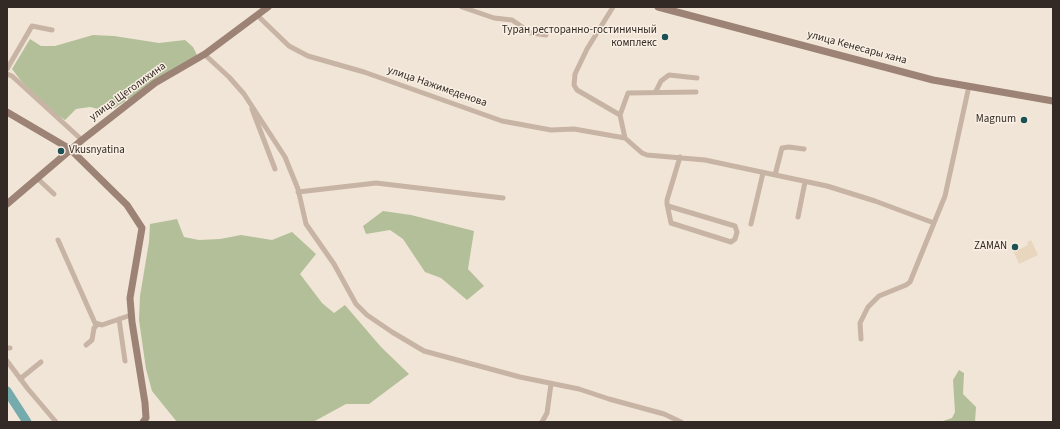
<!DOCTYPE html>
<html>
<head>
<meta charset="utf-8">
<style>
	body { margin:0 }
	#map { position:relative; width:1060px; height:429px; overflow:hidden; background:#f1e5d7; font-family:"Source Sans 3",sans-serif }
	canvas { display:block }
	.frame { position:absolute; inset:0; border:8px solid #332a25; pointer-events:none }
</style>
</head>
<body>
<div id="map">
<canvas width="1060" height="429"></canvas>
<div class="frame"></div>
</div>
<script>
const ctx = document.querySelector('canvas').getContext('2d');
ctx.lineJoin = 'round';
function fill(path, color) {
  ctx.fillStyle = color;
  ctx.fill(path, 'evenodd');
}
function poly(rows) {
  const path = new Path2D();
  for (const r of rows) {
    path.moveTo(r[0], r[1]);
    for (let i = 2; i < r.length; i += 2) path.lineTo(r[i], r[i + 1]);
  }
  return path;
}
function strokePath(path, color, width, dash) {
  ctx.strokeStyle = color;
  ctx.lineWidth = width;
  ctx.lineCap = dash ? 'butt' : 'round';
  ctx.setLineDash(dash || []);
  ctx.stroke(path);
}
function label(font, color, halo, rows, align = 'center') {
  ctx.font = font + ' "Source Sans 3",sans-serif';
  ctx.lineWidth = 3;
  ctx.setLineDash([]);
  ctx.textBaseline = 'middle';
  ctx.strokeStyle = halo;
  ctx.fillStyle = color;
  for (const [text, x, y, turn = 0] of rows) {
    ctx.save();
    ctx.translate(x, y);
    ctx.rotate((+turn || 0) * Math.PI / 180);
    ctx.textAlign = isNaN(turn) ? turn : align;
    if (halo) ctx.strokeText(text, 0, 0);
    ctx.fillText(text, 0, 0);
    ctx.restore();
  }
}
fill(poly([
	[93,35,114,36,159,43,185,40,193,47,197,55,113,109,102,110,90,107,76,109,65,120,57,115,22,82,12,69,30,39,41,46,55,46],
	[383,211,411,215,474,231,468,269,484,286,467,300,441,278,425,272,403,239,390,230,366,234,363,226],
	[177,219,184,237,199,240,220,239,241,235,272,240,292,232,316,254,300,274,322,303,334,313,345,305,381,347,409,374,369,404,346,404,313,422,177,422,152,391,146,369,139,320,140,296,149,242,150,224],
	[959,370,964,373,963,394,976,407,975,422,940,422,952,418,955,412,953,380]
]), '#b2bf98');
fill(poly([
	[1031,240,1038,255,1019,264,1012,248,1014,247,1016,251,1028,245,1027,242]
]), '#e9d6be');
strokePath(poly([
	[7,391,27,422]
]), '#76abad', 9);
strokePath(poly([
	[462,7,494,18,512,20,531,33,546,35],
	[613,7,587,49,575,74,574,85,577,90,620,115,625,138,642,153,647,155,705,160,827,186,875,201,934,223],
	[258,16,289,46,308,56,364,72,502,121,551,130,574,129,625,138],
	[204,54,229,77,244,94,285,157,298,189,306,224,334,264,356,304,367,315,392,332,424,351,520,377,579,389,609,399,664,414,681,422],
	[7,69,32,26,52,30],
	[7,74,12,76,82,140],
	[656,91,661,81,669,75,697,78],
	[252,109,275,169],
	[620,115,628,93,696,92],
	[775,175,782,148,789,147,804,149],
	[37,178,54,194],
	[298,192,376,183,503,198],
	[668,206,735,226,737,232,735,239,731,242,671,223,667,204,667,200,680,157],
	[798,217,805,182],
	[751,224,763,173],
	[58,240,95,323,102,325,131,315],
	[119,319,125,361],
	[861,339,860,323,868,307,879,296,906,285,910,282,945,196,969,86],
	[86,345,92,340,94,328,98,324],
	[7,348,10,348],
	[7,361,28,389,56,422],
	[20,379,41,362],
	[542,422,547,413,551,384]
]), '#c8b4a4', 5);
strokePath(poly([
	[658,7,933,80,1053,101],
	[7,112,70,149,127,205,142,228,130,298,132,322,145,403,146,418,143,422],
	[7,204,82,140,155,83,205,54,268,7]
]), '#9c8375', 7);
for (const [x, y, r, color] of [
	[665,37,4,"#1b5154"],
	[1024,120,4,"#1b5154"],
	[61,151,4,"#1b5154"],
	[1015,247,4,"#1b5154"]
]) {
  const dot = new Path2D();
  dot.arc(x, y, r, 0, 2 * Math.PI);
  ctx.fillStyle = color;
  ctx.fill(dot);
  strokePath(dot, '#f9efe3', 1.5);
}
label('11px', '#332a25', '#f9efe3', [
	["Туран ресторанно-гостиничный",657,31],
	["комплекс",657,44],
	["Magnum",1016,120],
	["Vkusnyatina",69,151,"left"],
	["ZAMAN",1007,247]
], 'right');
label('11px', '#332a25', '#f9efe3', [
	["улица Кенесары хана",857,48,15],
	["улица Нажимеденова",437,87,19],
	["улица Щеголихина",128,92,-36]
]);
</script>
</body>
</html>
